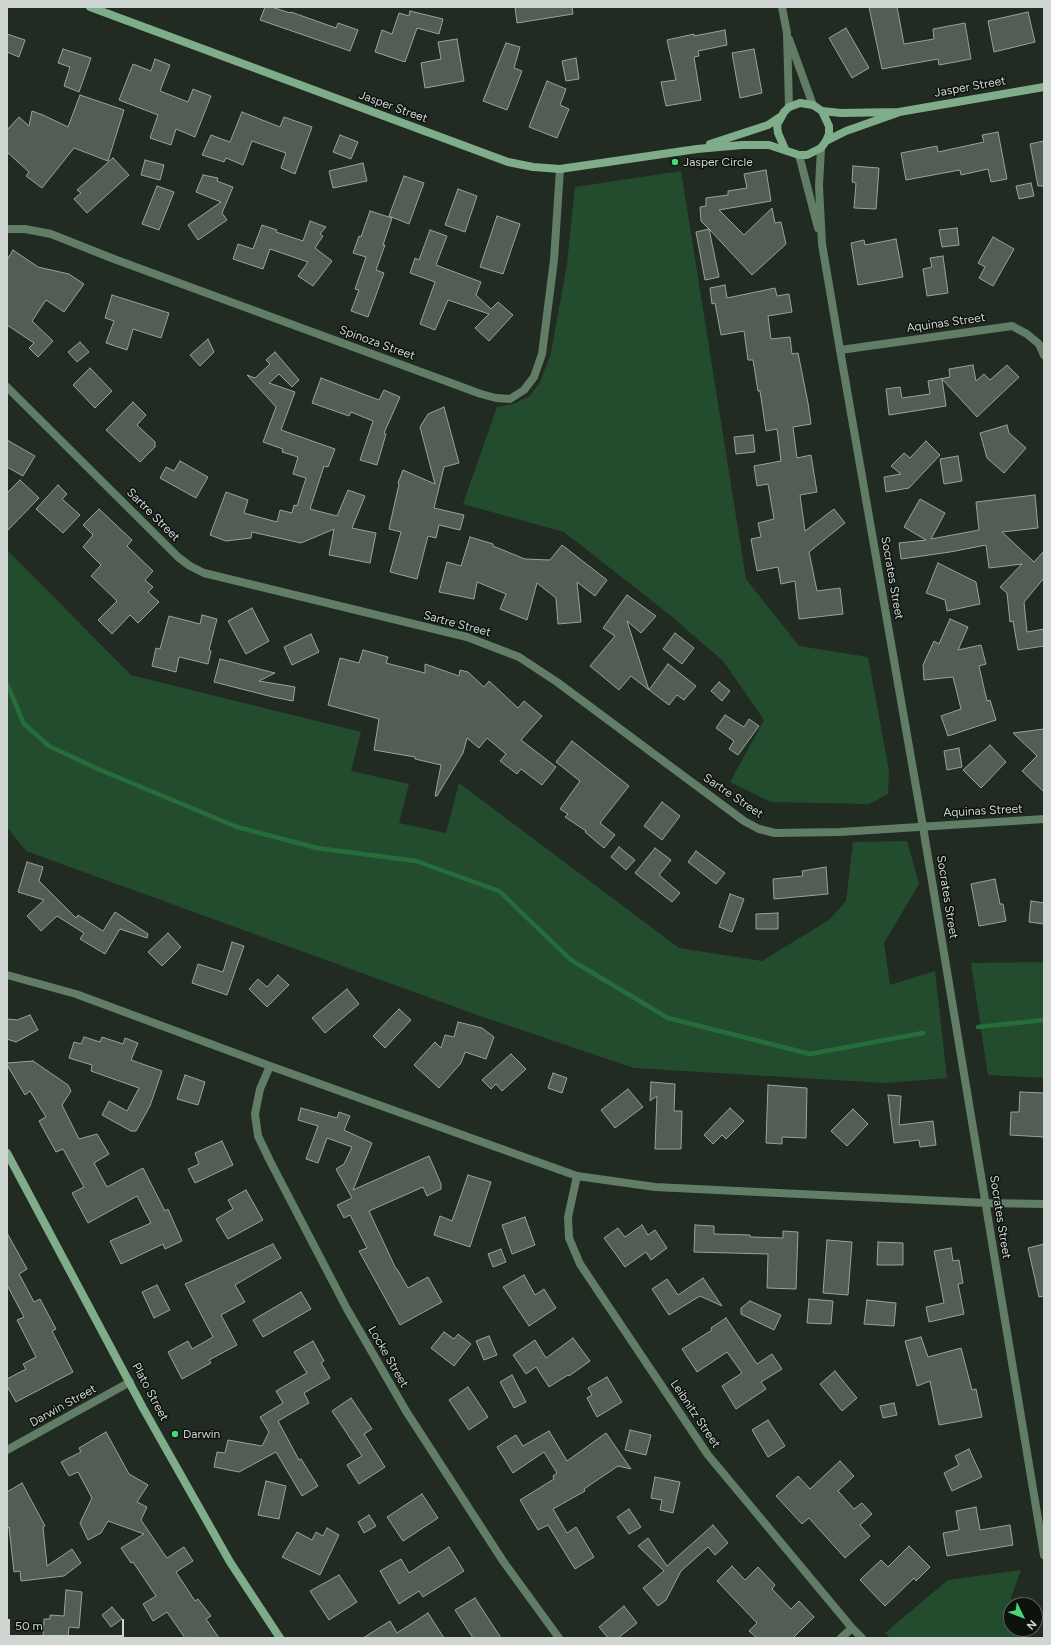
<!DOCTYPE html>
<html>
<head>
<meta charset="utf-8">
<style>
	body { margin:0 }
	#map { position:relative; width:1051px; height:1645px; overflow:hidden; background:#212b22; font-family:Figtree,sans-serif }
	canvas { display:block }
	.frame { position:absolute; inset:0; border:8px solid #cfd6d1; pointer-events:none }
	.north { position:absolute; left:1003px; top:1597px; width:40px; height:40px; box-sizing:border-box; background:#0d120e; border:1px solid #5b605c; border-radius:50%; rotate:133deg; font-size:11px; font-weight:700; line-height:16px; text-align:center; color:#cfd6d1 }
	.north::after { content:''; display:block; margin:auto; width:14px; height:18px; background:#4ad677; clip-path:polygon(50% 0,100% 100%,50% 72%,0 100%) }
	.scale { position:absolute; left:8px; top:1619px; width:116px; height:18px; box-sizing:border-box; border:2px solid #cfd6d1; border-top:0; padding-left:5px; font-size:12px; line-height:14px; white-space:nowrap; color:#cfd6d1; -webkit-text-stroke:3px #0d120e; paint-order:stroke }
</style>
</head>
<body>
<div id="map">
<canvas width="1051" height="1645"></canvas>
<div class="frame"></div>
<div class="north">N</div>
<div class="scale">50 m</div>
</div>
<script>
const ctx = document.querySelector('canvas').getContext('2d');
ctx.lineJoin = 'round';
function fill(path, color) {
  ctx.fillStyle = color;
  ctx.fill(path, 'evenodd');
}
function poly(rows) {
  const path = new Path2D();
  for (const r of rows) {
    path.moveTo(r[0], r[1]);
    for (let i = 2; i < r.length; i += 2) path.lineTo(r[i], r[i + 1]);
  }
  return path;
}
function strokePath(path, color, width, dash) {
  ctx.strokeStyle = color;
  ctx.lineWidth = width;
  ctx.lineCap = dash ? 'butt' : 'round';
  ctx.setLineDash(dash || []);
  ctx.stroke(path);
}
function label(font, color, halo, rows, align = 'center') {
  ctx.font = font + ' Figtree,sans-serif';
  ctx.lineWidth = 3;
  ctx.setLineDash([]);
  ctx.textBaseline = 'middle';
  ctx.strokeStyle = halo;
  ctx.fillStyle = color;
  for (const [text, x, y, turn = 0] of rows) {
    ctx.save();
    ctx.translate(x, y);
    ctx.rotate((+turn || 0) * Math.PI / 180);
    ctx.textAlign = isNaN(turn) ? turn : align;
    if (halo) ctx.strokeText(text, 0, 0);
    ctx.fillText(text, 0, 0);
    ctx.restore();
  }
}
fill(poly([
	[681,171,746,579,799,646,868,657,889,771,888,794,869,804,771,802,730,782,764,720,724,662,670,615,564,532,463,504,497,407,513,404,530,396,540,382,551,353,567,264,575,187],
	[7,550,131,675,361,732,351,771,409,784,399,823,446,833,459,783,679,948,762,961,829,920,846,901,853,842,907,841,919,884,884,943,890,985,935,971,947,1078,885,1083,634,1068,480,1016,26,851,7,827],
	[1044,962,1044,1078,988,1075,971,963],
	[1021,1570,1011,1598,1013,1605,1011,1605,1011,1629,1024,1629,1028,1638,891,1638,885,1633,948,1580]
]), '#234c2e');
strokePath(poly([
	[7,684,24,724,49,746,98,769,237,827,317,848,416,861,499,891,571,960,668,1018,810,1054,923,1033],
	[978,1027,1044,1020]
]), '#276d3c', 4.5);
const building = poly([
	[265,7,272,7,290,13,291,12,336,28,338,23,358,30,350,51,260,20,265,7],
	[515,7,572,7,573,14,517,23,515,7],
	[869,7,897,7,904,44,934,39,933,29,965,23,971,59,939,65,938,59,882,69,869,7],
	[410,11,443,19,439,34,417,28,405,62,375,52,382,30,392,34,399,13,409,16,410,11],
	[1028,12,1035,42,994,52,988,21,1028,12],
	[846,28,869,68,852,78,829,38,846,28],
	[725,30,727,45,698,51,699,56,694,57,701,100,666,106,661,82,676,80,667,40,694,34,694,36,725,30],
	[7,34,25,40,19,57,7,52,7,34],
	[457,39,464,81,425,88,421,63,441,59,438,42,457,39],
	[506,43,520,47,514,68,522,71,507,110,483,101,506,43],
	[63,49,91,58,79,92,64,86,70,67,58,63,63,49],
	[754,49,762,93,740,98,732,53,754,49],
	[576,58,579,79,566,81,562,61,576,58],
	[155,59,170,65,160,91,188,102,193,89,211,96,195,137,176,129,171,145,150,138,158,115,119,100,133,64,151,71,155,59],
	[547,81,566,89,560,105,569,109,557,138,529,127,547,81],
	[80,95,124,110,108,161,74,148,42,188,26,176,29,172,7,152,7,130,19,117,29,126,32,111,43,115,68,127,80,95],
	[242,112,280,127,284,117,312,127,295,174,281,168,286,153,252,141,243,165,226,158,224,162,202,155,211,135,230,142,242,112],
	[998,132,1007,179,991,182,988,169,961,175,960,170,906,180,901,153,937,146,938,152,984,142,982,135,998,132],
	[340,135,358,142,351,159,333,152,340,135],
	[1044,141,1044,186,1038,186,1030,144,1044,141],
	[113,158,129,175,87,213,74,199,81,193,77,190,113,158],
	[145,160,164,165,160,180,141,175,145,160],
	[363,163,367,181,333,188,329,171,363,163],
	[853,166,879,168,876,209,854,208,856,183,852,182,853,166],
	[766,170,771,201,719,210,744,235,772,208,775,223,781,222,786,244,752,275,709,229,719,277,705,280,696,232,709,229,701,221,700,207,706,206,706,198,728,195,728,191,747,188,744,174,766,170],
	[203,175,218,178,217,181,233,187,222,213,227,220,198,240,188,225,221,202,196,192,203,175],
	[404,176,424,183,409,224,389,216,404,176],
	[1031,183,1034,196,1019,199,1016,186,1031,183],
	[157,186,174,192,159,230,142,224,157,186],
	[458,189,477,196,465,232,445,225,458,189],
	[370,211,392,218,383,245,385,245,376,270,384,273,368,317,351,311,359,290,355,289,366,257,353,253,359,236,361,237,370,211],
	[497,216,520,224,503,274,480,267,497,216],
	[310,221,326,227,320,234,323,236,315,248,332,261,313,286,298,276,308,262,270,249,263,269,233,259,238,244,253,249,262,225,277,230,276,232,303,241,310,221],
	[957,228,959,245,942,247,939,230,957,228],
	[430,230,447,236,436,265,481,282,476,295,491,309,498,302,513,315,489,341,475,328,489,314,448,300,435,330,420,324,435,282,410,273,415,258,419,260,430,230],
	[993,237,1014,249,993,286,979,278,985,267,978,263,993,237],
	[896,239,903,277,858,285,851,243,864,240,865,245,896,239],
	[13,250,38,267,69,274,84,284,64,312,46,300,32,321,53,341,38,357,29,348,34,343,7,325,7,260,13,250],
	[943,256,948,293,927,296,923,269,932,267,930,258,943,256],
	[725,285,727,298,775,288,777,296,789,294,792,312,768,316,771,339,790,337,792,354,798,353,808,403,811,424,793,427,797,458,811,455,817,492,800,495,805,531,834,509,845,523,809,552,817,591,840,588,843,614,799,619,795,581,781,584,778,567,757,571,751,539,761,537,758,523,774,519,768,484,757,486,754,466,781,461,777,429,766,431,760,391,758,391,753,360,748,360,744,331,721,335,715,303,712,304,710,288,725,285],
	[112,295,169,313,161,338,133,329,127,350,106,343,114,321,105,318,112,295],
	[208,339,214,352,200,366,190,355,208,339],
	[80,342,89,352,77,362,68,352,80,342],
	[275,352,299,380,292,387,279,374,269,383,295,392,281,430,335,449,328,467,324,466,310,509,337,516,348,490,365,496,352,528,376,533,370,563,329,555,334,529,301,543,252,532,251,538,226,541,210,535,226,492,248,500,244,513,277,522,280,510,292,513,294,505,297,506,306,478,293,474,298,457,282,452,283,449,263,442,276,407,247,375,255,378,270,364,266,360,275,352],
	[973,365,976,381,984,374,990,380,1007,365,1019,377,977,417,942,379,946,406,889,415,886,389,900,387,902,398,930,394,928,381,950,377,949,369,973,365],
	[90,368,112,391,95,408,73,385,90,368],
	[321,378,379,400,384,390,400,397,384,433,386,434,377,465,360,460,373,421,351,412,349,416,312,403,321,378],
	[133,402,146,415,137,425,155,442,155,447,140,462,106,430,133,402],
	[444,407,459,463,444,467,434,508,464,515,460,530,439,525,436,538,428,536,417,579,390,572,401,532,389,529,399,484,398,483,403,470,435,484,420,427,428,414,444,407],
	[1007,425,1009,433,1026,448,1004,473,987,458,980,433,1007,425],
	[753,435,755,452,736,454,734,437,753,435],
	[7,440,35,456,23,476,7,467,7,440],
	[926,441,940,455,909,488,886,492,884,477,901,474,891,466,904,453,910,458,926,441],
	[958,456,962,481,944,484,940,459,958,456],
	[180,461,208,477,196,498,160,478,166,467,174,471,180,461],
	[20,480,39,498,7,531,7,493,20,480],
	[58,485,67,494,62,499,80,515,63,533,36,509,58,485],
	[1035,495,1038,528,1002,532,1034,562,1044,551,1044,578,1024,602,1027,632,1044,629,1044,646,1018,650,1013,621,1010,622,1007,593,1000,587,1022,564,989,568,986,545,950,552,901,559,899,543,926,540,904,527,920,499,945,513,931,539,979,530,976,502,1035,495],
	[99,509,132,540,127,546,153,571,145,580,153,587,148,592,159,602,138,623,130,615,112,634,98,620,117,601,91,576,101,565,83,547,93,535,83,525,99,509],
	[470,537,493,544,493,546,525,559,550,560,562,545,607,580,595,596,577,582,581,622,558,624,556,598,537,583,527,620,500,609,506,594,477,582,474,599,439,592,447,562,461,566,470,537],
	[938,563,976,582,980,604,947,611,945,600,926,593,938,563],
	[627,595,656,616,641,633,627,621,649,690,631,676,619,690,590,666,615,636,603,628,627,595],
	[252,608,269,641,246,654,228,621,252,608],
	[202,615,217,619,209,650,211,651,208,664,179,657,176,672,152,666,156,648,160,649,169,616,200,624,202,615],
	[950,619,968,627,958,650,981,645,986,664,979,666,987,701,990,700,996,720,948,736,941,716,961,709,953,677,924,680,923,665,934,641,939,644,950,619],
	[675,633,694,648,682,664,663,649,675,633],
	[311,634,319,652,292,665,284,647,311,634],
	[363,650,388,657,386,663,425,673,425,664,459,676,460,670,468,672,484,687,489,681,518,708,524,701,542,716,521,740,556,767,542,785,521,769,517,774,500,761,506,754,487,738,479,748,467,738,463,753,437,796,435,796,441,765,415,759,415,757,374,750,379,719,328,705,340,658,359,663,363,650],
	[220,659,275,673,259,681,295,687,293,701,273,697,214,682,220,659],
	[668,664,696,686,684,700,677,695,669,705,649,690,668,664],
	[719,682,730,691,722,701,711,691,719,682],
	[725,715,744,727,749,719,759,726,738,755,729,749,734,741,716,728,725,715],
	[1044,729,1044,792,1022,771,1037,756,1013,733,1044,729],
	[572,741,629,786,600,823,615,835,604,848,585,832,586,831,565,817,568,814,560,809,580,781,556,762,572,741],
	[990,745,1006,762,981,788,963,770,990,745],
	[959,748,962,767,947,770,944,751,959,748],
	[662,802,680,816,662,840,644,826,662,802],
	[619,847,635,860,626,870,611,857,619,847],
	[655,848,671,860,659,875,680,893,672,902,635,873,655,848],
	[696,851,725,873,716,884,688,862,696,851],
	[27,862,43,867,39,881,76,918,78,915,103,931,115,912,148,934,147,938,120,929,105,954,80,939,84,933,57,916,41,931,27,916,44,900,18,892,27,862],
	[826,867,828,894,774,899,773,879,803,876,802,871,826,867],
	[995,879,1000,904,1003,904,1006,921,979,926,971,884,995,879],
	[730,894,744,899,732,932,719,927,730,894],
	[1031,901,1044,903,1044,924,1029,922,1031,901],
	[778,913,778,929,756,929,756,914,778,913],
	[168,933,181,947,162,966,148,952,168,933],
	[232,942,244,946,227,995,192,983,198,964,223,972,232,942],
	[278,975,289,985,267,1007,249,989,258,979,267,987,278,975],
	[347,989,359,1004,325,1033,312,1018,347,989],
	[399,1009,411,1020,385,1048,373,1036,399,1009],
	[30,1015,38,1030,16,1042,7,1039,7,1019,17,1020,30,1015],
	[458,1022,482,1028,494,1037,486,1059,465,1052,461,1063,439,1088,414,1065,435,1042,441,1048,445,1035,454,1037,458,1022],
	[84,1037,100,1042,102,1037,123,1044,125,1038,138,1043,131,1060,162,1071,150,1106,136,1131,131,1131,102,1115,109,1101,127,1111,139,1088,91,1071,92,1065,69,1058,74,1042,81,1044,84,1037],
	[511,1054,526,1069,502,1091,496,1084,491,1089,482,1080,511,1054],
	[33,1061,68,1085,71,1091,62,1105,79,1139,97,1134,109,1154,94,1163,107,1187,143,1168,165,1211,168,1209,182,1241,165,1249,163,1244,121,1264,110,1241,151,1223,137,1196,88,1223,72,1193,84,1187,63,1149,56,1152,39,1121,46,1117,30,1091,25,1095,7,1065,7,1063,33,1061],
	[553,1073,567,1078,562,1093,548,1088,553,1073],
	[185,1075,205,1082,198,1105,177,1099,185,1075],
	[651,1082,675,1084,674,1111,682,1111,681,1149,655,1149,657,1096,650,1101,651,1082],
	[768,1085,807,1088,806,1138,782,1137,782,1144,766,1143,768,1085],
	[628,1089,643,1107,615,1128,601,1110,628,1089],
	[1020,1092,1044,1093,1044,1137,1010,1135,1011,1112,1019,1112,1020,1092],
	[888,1095,901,1096,899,1125,933,1121,936,1145,920,1147,919,1140,894,1143,888,1095],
	[301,1108,337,1118,339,1112,350,1116,344,1130,372,1143,353,1190,429,1156,441,1184,441,1189,427,1196,423,1187,369,1211,396,1269,397,1269,408,1288,428,1277,442,1302,400,1325,359,1251,367,1248,350,1215,344,1218,337,1205,352,1198,336,1169,344,1164,352,1147,327,1138,318,1163,306,1159,318,1126,298,1120,301,1108],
	[730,1108,744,1121,726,1139,722,1135,713,1144,704,1135,730,1108],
	[853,1109,868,1124,847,1146,831,1131,853,1109],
	[222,1141,233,1165,195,1183,188,1169,199,1164,195,1153,222,1141],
	[468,1175,491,1182,470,1247,434,1235,440,1216,452,1221,468,1175],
	[246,1190,263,1220,228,1239,216,1219,233,1209,228,1200,246,1190],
	[525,1217,535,1245,512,1254,502,1225,525,1217],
	[642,1225,648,1235,655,1230,667,1248,651,1260,646,1252,625,1267,604,1238,618,1228,625,1237,642,1225],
	[695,1225,714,1226,714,1234,750,1235,750,1237,783,1238,783,1231,798,1232,796,1289,767,1288,768,1254,694,1252,695,1225],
	[7,1233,27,1269,19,1274,34,1302,40,1299,56,1329,52,1331,73,1372,16,1402,7,1386,7,1379,26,1369,23,1364,36,1357,17,1320,24,1317,7,1285,7,1233],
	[827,1240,852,1242,848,1295,823,1293,827,1240],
	[878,1242,903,1243,903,1265,877,1265,878,1242],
	[273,1244,281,1258,235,1285,245,1302,221,1315,237,1345,209,1360,211,1363,182,1379,168,1352,188,1341,192,1349,213,1337,185,1284,273,1244],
	[1044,1244,1044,1296,1039,1297,1028,1248,1044,1244],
	[951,1248,953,1261,959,1260,963,1283,958,1284,964,1314,929,1322,926,1307,944,1303,934,1251,951,1248],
	[501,1249,506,1262,493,1267,488,1254,501,1249],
	[524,1275,535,1295,544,1289,556,1308,529,1326,503,1287,524,1275],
	[703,1278,722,1306,700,1296,669,1315,652,1289,667,1279,678,1295,703,1278],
	[157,1285,170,1310,154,1318,142,1292,157,1285],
	[301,1292,311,1309,263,1337,253,1320,301,1292],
	[809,1299,833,1301,831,1324,807,1323,809,1299],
	[867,1300,896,1303,894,1326,864,1324,867,1300],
	[750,1301,781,1315,774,1330,741,1314,741,1308,750,1301],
	[726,1318,757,1364,772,1354,782,1369,761,1382,766,1389,736,1409,722,1386,742,1373,727,1352,697,1372,682,1349,712,1330,711,1328,726,1318],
	[444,1332,454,1339,458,1334,471,1344,454,1366,431,1348,444,1332],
	[489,1336,497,1355,484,1360,476,1341,489,1336],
	[921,1337,928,1357,961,1348,972,1390,976,1389,982,1417,939,1425,930,1381,917,1386,905,1341,921,1337],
	[573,1338,590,1361,569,1376,568,1375,549,1387,536,1367,526,1374,513,1355,535,1340,546,1358,573,1338],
	[313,1341,324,1361,321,1363,330,1378,304,1393,309,1403,278,1421,299,1460,301,1459,318,1486,302,1496,276,1452,239,1472,214,1467,217,1452,225,1453,228,1440,262,1446,269,1432,260,1417,283,1403,276,1391,307,1373,294,1352,313,1341],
	[835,1371,857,1398,842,1411,820,1384,835,1371],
	[512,1375,526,1402,514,1408,500,1382,512,1375],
	[607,1377,622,1402,597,1417,587,1398,592,1395,588,1388,607,1377],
	[468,1387,488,1417,469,1430,449,1400,468,1387],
	[351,1398,372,1429,364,1434,385,1467,359,1484,347,1465,362,1456,332,1411,351,1398],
	[894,1403,897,1415,883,1418,880,1406,894,1403],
	[768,1420,785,1446,768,1457,752,1430,768,1420],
	[630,1430,651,1435,646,1455,625,1450,630,1430],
	[549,1431,567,1461,606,1433,631,1469,618,1466,584,1489,585,1491,553,1509,567,1533,576,1527,594,1557,575,1569,548,1525,538,1530,520,1500,554,1479,553,1476,557,1473,544,1452,513,1473,497,1447,516,1435,523,1446,549,1431],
	[106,1432,129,1474,148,1485,137,1502,147,1507,141,1520,164,1554,167,1558,184,1547,193,1561,176,1572,195,1601,198,1599,211,1616,206,1619,219,1638,185,1638,167,1612,153,1621,143,1604,156,1596,133,1562,131,1563,121,1548,144,1534,108,1521,101,1533,88,1540,80,1523,92,1498,78,1472,69,1476,61,1462,81,1452,79,1448,106,1432],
	[969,1449,982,1477,952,1491,944,1473,959,1465,955,1456,969,1449],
	[840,1461,854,1476,838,1491,854,1509,862,1503,872,1514,860,1525,870,1536,845,1558,809,1518,802,1524,776,1496,798,1476,810,1489,840,1461],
	[655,1477,680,1482,673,1513,660,1510,662,1500,651,1498,655,1477],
	[266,1481,286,1486,279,1519,258,1515,266,1481],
	[22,1483,45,1526,43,1527,47,1566,72,1549,81,1563,64,1576,21,1581,20,1571,14,1572,9,1527,7,1529,7,1492,22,1483],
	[422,1494,438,1518,403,1541,387,1517,422,1494],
	[976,1507,980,1530,1010,1525,1013,1545,947,1556,943,1533,959,1530,956,1511,976,1507],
	[629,1509,641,1527,629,1534,617,1517,629,1509],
	[369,1515,376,1526,364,1533,358,1522,369,1515],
	[713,1525,728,1543,715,1555,708,1547,681,1571,666,1600,658,1606,643,1588,664,1571,638,1546,648,1538,667,1566,713,1525],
	[327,1528,339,1535,320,1575,282,1557,297,1532,312,1540,316,1532,323,1536,327,1528],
	[909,1546,930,1567,916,1581,914,1578,885,1606,860,1580,881,1560,888,1567,909,1546],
	[449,1547,464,1571,423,1597,419,1591,399,1604,380,1571,401,1559,409,1573,449,1547],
	[732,1566,745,1580,758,1567,775,1585,772,1589,791,1609,799,1601,814,1617,793,1638,757,1638,749,1631,757,1623,717,1581,732,1566],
	[339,1575,357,1602,329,1620,310,1591,339,1575],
	[66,1590,82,1592,79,1628,69,1627,68,1638,43,1637,44,1619,50,1619,50,1615,64,1616,66,1590],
	[475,1598,501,1638,473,1638,455,1610,475,1598],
	[624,1606,637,1623,618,1638,608,1638,599,1627,624,1606],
	[112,1607,122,1619,111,1627,102,1615,112,1607],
	[428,1613,444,1638,363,1638,390,1621,397,1633,428,1613]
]);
fill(building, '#525d54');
strokePath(building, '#97a499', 1);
strokePath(poly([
	[782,7,787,33,789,107],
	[789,39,813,105],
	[821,148,819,186,822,244,840,350,923,827,1044,1555],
	[799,155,818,228],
	[7,229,25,229,51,234,114,259,481,394,496,398,510,399,524,390,534,377,542,354,554,260,560,169],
	[840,350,1012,326,1027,334,1039,344,1044,355],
	[7,387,178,557,190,566,204,573,467,637,519,657,557,682,744,821,759,829,775,833,840,832,1044,819],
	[7,975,76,994,270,1066,577,1176,655,1187,986,1203,1044,1204],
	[270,1066,260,1089,255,1114,258,1136,270,1161,347,1309,406,1411,503,1561,559,1638],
	[577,1176,568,1217,569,1238,580,1264,708,1455,852,1628,862,1638],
	[7,1450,130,1382],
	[841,1638,852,1628]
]), '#617d66', 8);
strokePath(poly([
	[90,7,508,162,533,167,560,169,697,149,742,145,769,145,799,155,807,155,821,148,826,141,829,134,829,126,822,111,813,105,800,103,789,107,784,112,777,125,778,133,785,149],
	[822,111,841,113,899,112,1044,87],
	[826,141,846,131,897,113],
	[710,144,768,125,780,117],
	[7,1153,143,1408,230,1562,280,1638]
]), '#80ad89', 8);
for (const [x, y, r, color] of [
	[675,162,4,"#4ad677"],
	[175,1434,4,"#4ad677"]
]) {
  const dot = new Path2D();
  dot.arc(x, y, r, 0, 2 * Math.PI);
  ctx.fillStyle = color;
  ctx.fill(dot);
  strokePath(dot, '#0d120e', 1.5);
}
label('12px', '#cfd6d1', '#0d120e', [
	["Jasper Street",970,87,-10],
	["Jasper Street",393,107,20],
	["Aquinas Street",946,323,-8],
	["Spinoza Street",377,343,20],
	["Sartre Street",153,515,45],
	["Socrates Street",892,578,80],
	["Sartre Street",457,624,15],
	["Sartre Street",733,796,34],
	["Aquinas Street",983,811,-3],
	["Socrates Street",947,897,81],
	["Socrates Street",1000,1217,81],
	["Locke Street",388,1357,60],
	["Plato Street",150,1392,62],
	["Darwin Street",63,1406,-29],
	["Leibnitz Street",695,1414,56]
]);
label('12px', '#cfd6d1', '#0d120e', [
	["Jasper Circle",683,162],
	["Darwin",183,1434]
], 'left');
</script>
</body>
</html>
